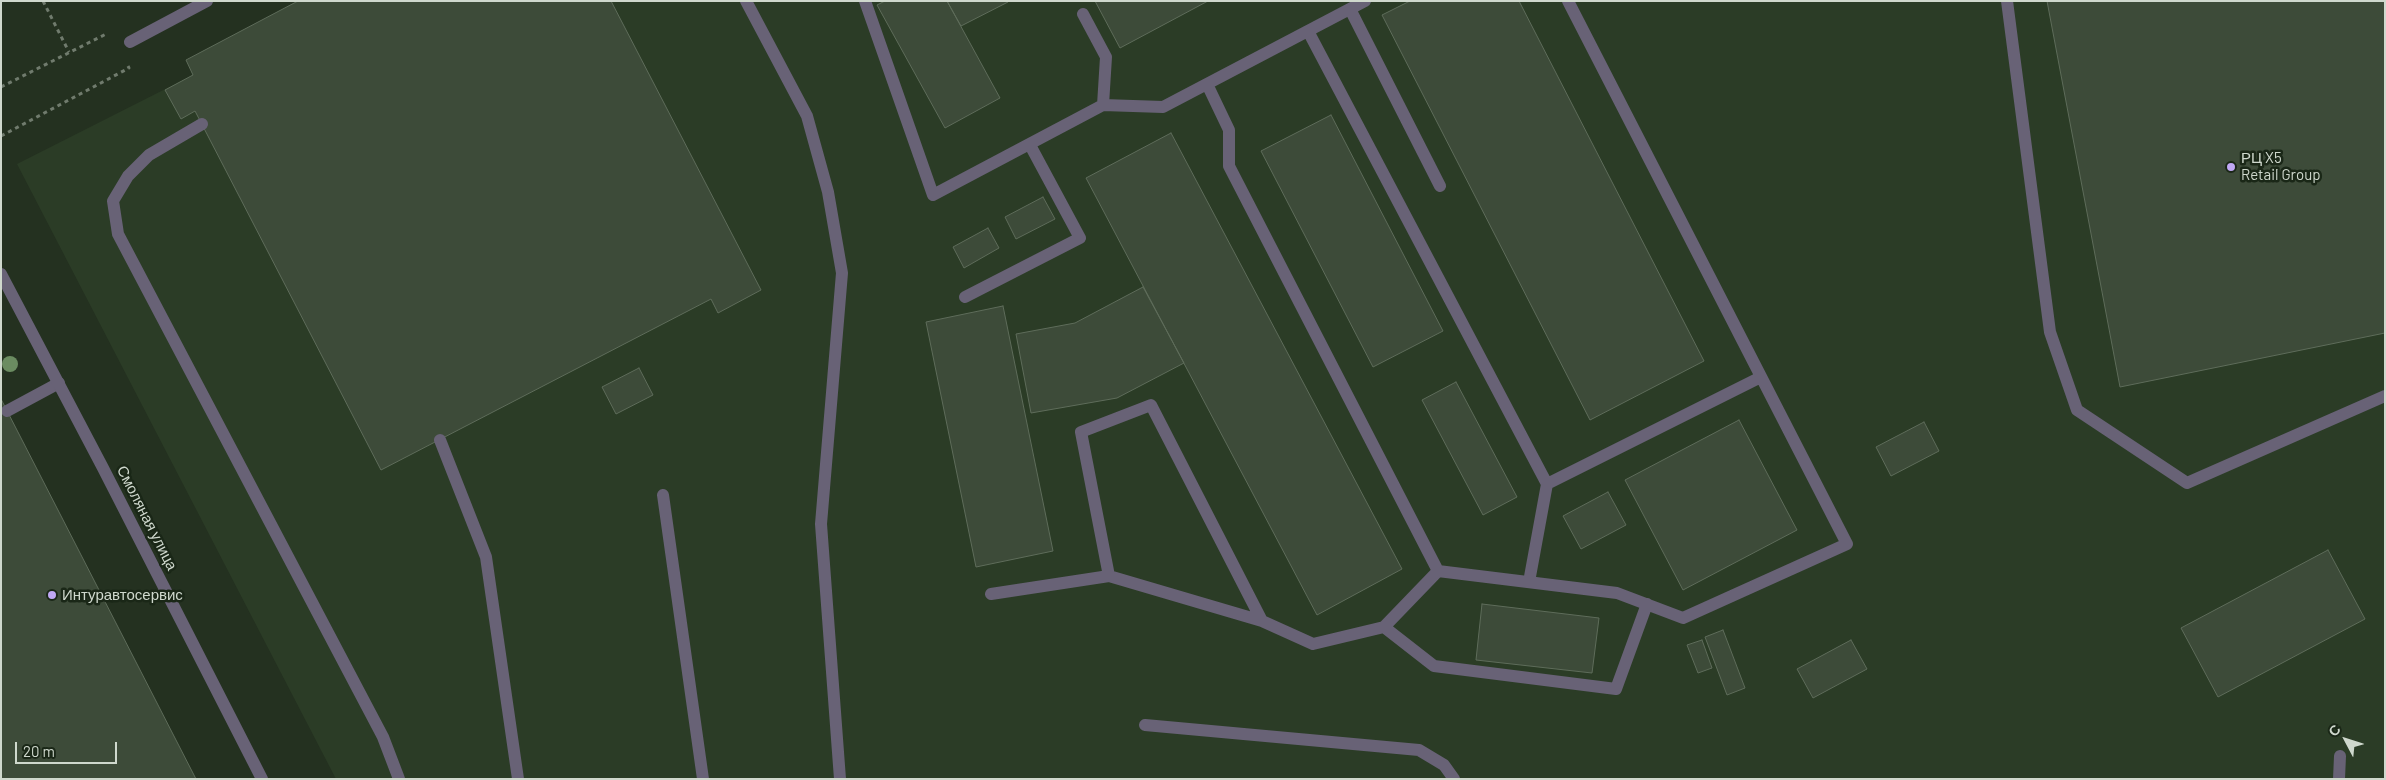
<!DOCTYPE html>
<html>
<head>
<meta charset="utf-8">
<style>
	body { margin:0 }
	#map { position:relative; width:2386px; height:780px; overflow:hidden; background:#243120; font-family:Barlow,sans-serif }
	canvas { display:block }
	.frame { position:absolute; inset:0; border:2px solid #cfd8cd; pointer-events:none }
	.north { position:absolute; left:2321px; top:715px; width:50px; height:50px; -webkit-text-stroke:4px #1a2717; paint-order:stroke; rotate:310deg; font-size:14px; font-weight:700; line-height:20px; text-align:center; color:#cfd8cd }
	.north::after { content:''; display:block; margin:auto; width:18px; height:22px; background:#cfd8cd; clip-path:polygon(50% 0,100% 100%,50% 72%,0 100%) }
	.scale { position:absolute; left:15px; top:742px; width:102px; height:22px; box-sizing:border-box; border:2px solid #cfd8cd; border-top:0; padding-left:6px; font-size:15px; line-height:18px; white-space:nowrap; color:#cfd8cd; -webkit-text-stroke:4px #1a2717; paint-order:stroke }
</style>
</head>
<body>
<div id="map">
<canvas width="2386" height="780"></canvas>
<div class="frame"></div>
<div class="north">С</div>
<div class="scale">20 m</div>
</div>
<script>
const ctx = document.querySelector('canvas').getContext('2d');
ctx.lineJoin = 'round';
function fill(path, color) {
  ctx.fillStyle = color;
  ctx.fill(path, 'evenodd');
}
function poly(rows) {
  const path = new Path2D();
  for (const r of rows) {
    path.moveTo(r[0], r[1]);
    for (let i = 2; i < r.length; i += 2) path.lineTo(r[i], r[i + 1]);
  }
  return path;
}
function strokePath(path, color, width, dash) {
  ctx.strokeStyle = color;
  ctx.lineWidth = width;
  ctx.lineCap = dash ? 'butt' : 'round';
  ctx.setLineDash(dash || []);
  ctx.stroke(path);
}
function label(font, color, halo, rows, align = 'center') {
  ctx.font = font + ' Barlow,sans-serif';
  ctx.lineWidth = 5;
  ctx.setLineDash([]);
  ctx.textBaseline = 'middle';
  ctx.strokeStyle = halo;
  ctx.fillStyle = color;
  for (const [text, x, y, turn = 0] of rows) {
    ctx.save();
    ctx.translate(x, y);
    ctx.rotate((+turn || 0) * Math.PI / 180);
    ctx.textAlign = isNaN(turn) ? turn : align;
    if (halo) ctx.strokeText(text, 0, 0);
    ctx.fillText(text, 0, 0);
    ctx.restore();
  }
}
fill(poly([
	[298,1,2385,1,2385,779,336,779,17,164,193,75]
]), '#2b3c26');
const building = poly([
	[298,1,611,1,761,290,718,313,711,299,381,470,195,111,181,119,165,90,193,75,186,60,298,1],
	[885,1,947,1,1000,98,945,128,877,5,885,1],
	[947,1,1008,1,1008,2,961,26,947,1],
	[1095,1,1208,1,1120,48,1095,1],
	[1410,1,1519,1,1704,361,1590,420,1382,15,1410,1],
	[2047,1,2385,1,2385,333,2120,387,2047,1],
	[1331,115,1443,331,1373,367,1261,151,1331,115],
	[1171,133,1402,569,1317,615,1086,178,1171,133],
	[1043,197,1055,219,1016,239,1005,217,1043,197],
	[988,228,999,248,964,268,953,247,988,228],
	[1143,287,1184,363,1117,398,1031,413,1016,334,1075,323,1143,287],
	[1003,306,1053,551,976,567,926,322,1003,306],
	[639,368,653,395,616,414,602,387,639,368],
	[1456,382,1517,497,1483,515,1422,400,1456,382],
	[1,399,196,779,1,779,1,399],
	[1739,420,1797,530,1683,590,1625,480,1739,420],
	[1924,422,1939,451,1891,476,1876,447,1924,422],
	[1608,492,1626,525,1581,549,1563,516,1608,492],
	[2328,550,2365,619,2218,697,2181,628,2328,550],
	[1482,604,1599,618,1592,673,1476,660,1482,604],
	[1723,630,1745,688,1727,695,1705,637,1723,630],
	[1702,640,1712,668,1698,673,1687,645,1702,640],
	[1851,640,1867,669,1813,698,1797,669,1851,640]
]);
fill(building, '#3d4b39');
strokePath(building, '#5e6c5a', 1);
strokePath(poly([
	[43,1,69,52],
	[1,87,108,33],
	[1,136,129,68,128,66]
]), '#707b6d', 3, [4, 4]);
strokePath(poly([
	[746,1,807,116,828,192,842,273,821,524,840,779],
	[865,1,933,195,1103,105,1163,107,1365,1],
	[2007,1,2050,332,2077,410,2187,483,2385,396],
	[1350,9,1440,186],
	[1083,14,1106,57,1103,105],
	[1308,31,1547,484,1529,582],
	[130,42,207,1],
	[1207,84,1229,130,1229,166,1438,571,1617,593,1683,618,1847,544,1568,1],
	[202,124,149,155,128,176,113,201,118,234,383,737,399,779],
	[965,297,1080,238,1030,145],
	[7,411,59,383],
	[440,440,486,557,518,779],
	[1547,484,1761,377],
	[663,495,703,779],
	[1109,576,1081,432,1151,405,1262,621],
	[991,594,1109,576,1262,621,1313,644,1384,627,1438,571],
	[1384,627,1434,666,1616,689,1647,604],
	[1145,725,1419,750,1444,765,1454,779],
	[2339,779,2340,756]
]), '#686276', 12);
strokePath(poly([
	[1,274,103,468,262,779]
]), '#686276', 12);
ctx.fillStyle = '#6b8c61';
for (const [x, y] of [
	[10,364]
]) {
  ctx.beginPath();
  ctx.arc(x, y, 8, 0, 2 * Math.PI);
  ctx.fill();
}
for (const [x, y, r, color] of [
	[2231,167,5,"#c0a8f4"],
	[52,595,5,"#c0a8f4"]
]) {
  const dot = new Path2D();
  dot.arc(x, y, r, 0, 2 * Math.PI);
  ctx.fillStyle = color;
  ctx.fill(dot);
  strokePath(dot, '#1a2717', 2);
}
label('15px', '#cfd8cd', '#1a2717', [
	["РЦ X5",2241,158],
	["Retail Group",2241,175],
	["Интуравтосервис",62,595]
], 'left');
label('15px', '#cfd8cd', '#1a2717', [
	["Смоляная улица",147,518,63]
]);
</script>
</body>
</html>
